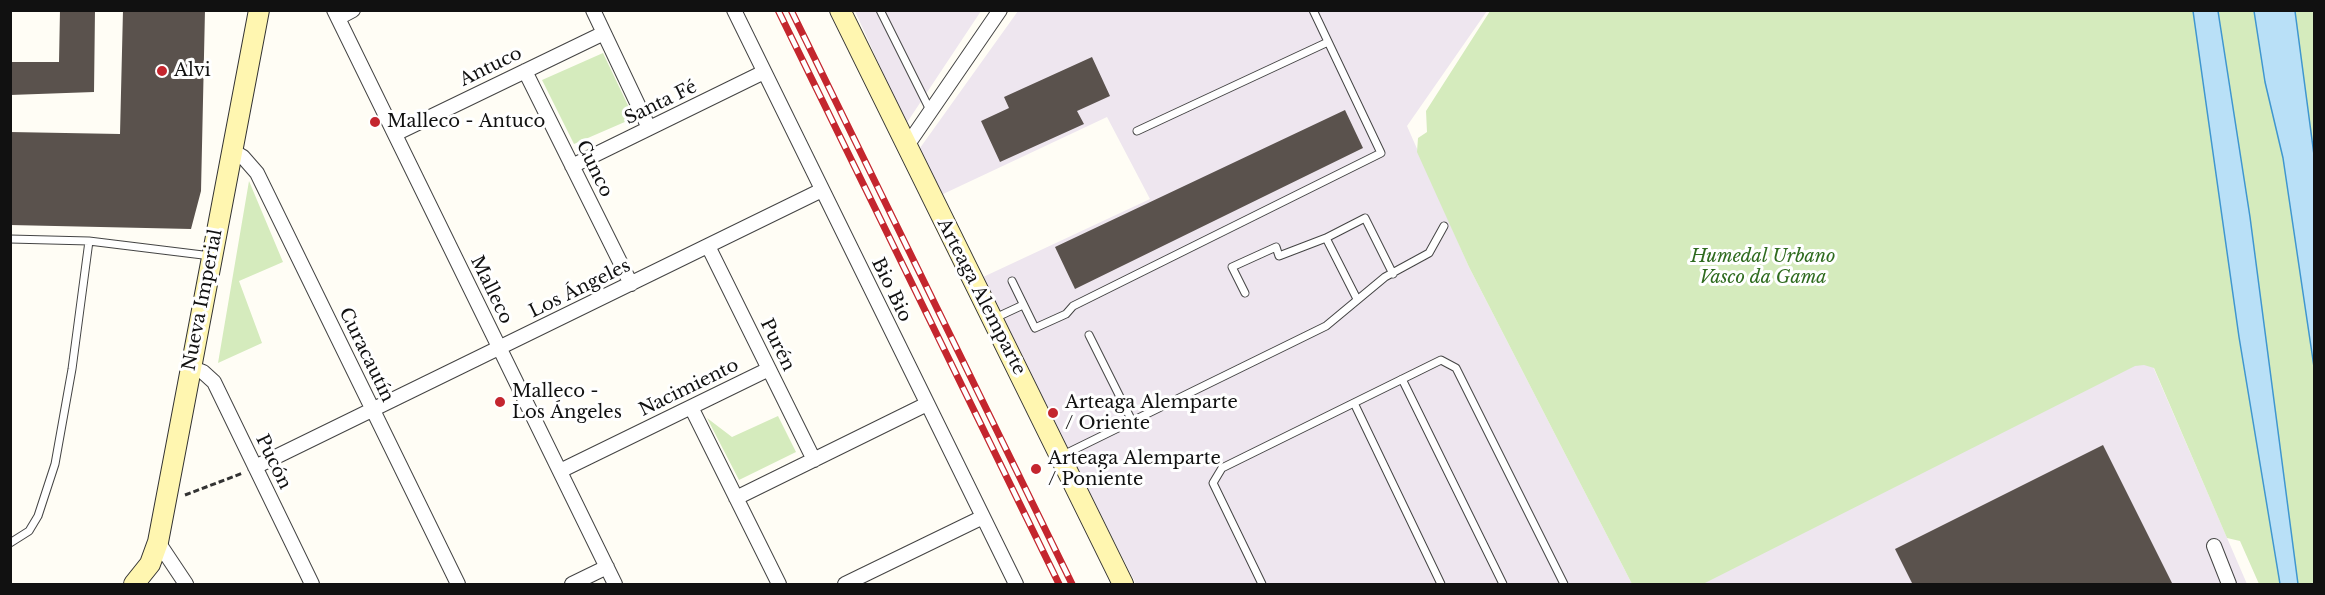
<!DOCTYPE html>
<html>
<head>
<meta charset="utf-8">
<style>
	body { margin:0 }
	#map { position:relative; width:2325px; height:595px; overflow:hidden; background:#fffdf5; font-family:"Libre Baskerville",serif }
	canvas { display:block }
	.frame { position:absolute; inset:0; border:12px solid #111; pointer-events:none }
</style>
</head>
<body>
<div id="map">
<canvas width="2325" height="595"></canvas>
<div class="frame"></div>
</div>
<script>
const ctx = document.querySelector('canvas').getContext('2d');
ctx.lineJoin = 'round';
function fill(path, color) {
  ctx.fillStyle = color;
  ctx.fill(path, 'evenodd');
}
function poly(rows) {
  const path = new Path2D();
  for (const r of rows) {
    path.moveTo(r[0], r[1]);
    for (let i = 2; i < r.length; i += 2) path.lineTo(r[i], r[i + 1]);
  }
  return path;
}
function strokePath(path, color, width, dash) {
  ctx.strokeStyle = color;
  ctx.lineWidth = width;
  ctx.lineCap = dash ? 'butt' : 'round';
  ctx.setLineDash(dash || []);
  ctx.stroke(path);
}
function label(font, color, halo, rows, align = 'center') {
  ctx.font = font + ' "Libre Baskerville",serif';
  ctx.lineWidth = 6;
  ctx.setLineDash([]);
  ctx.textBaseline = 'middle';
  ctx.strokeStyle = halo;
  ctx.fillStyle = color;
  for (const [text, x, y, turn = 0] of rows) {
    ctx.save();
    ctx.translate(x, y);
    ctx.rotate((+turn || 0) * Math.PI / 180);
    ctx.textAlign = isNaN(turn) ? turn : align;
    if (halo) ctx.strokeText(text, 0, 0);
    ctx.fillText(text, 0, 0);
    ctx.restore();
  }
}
fill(poly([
	[855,11,981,11,906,124],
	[1018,11,1487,11,1407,126,1469,267,1632,584,1136,584,981,278,1150,199,1107,117,941,195,920,148],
	[2148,355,2247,584,1695,584]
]), '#eee6ef');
fill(poly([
	[1490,11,2314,11,2314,584,2259,584,2240,541,2227,538,2154,368,2144,365,2135,366,1703,584,1632,584,1469,267,1417,152,1418,138,1427,132,1426,111],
	[603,53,634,118,574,144,542,80],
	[249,181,283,262,239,281,262,343,218,363],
	[778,416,796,452,739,480,707,418,732,437]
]), '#d5ebbd');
const water = poly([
	[2193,11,2218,11,2250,217,2298,584,2280,584,2239,337,2193,11],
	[2254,11,2295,11,2314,155,2314,367,2283,158,2265,82,2254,11]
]);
fill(water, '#b9e0f7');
strokePath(water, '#3f96cf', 1.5);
fill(poly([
	[60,10,95,10,94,92,10,95,10,62,59,62],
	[123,10,205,10,201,191,191,229,10,225,10,132,120,134],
	[1092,57,1110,96,1077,111,1084,124,1000,162,981,121,1009,108,1004,97],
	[1345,110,1363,148,1075,289,1055,247],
	[2103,445,2173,585,1913,585,1895,549]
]), '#5a524d');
const lane = poly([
	[880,10,930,110],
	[1137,131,1328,42],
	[10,239,89,241,72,369,55,464,38,516,29,531,10,543],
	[89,241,211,256],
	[1012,281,1035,328,1066,314,1073,306,1381,153,1313,10],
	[1245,293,1232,267,1276,247,1279,256,1326,238],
	[1357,299,1326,238,1365,218,1393,274],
	[995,318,1023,305],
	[1089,335,1133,423],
	[1402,379,1503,584],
	[1354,403,1441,584],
	[1063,455,1326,326,1385,277,1429,253,1444,226],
	[1262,584,1213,483,1222,468,1441,360,1456,368,1564,584]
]);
const street = poly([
	[334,10,615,584],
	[593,10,649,128],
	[734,10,1016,584],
	[338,18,353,10],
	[525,71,631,284],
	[395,134,604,33],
	[906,147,1000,10],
	[231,150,243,157,257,173,458,584],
	[572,166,764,72],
	[708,246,814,460],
	[190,367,203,372,214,382,312,584],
	[691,407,779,584],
	[255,467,822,190],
	[560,471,769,369],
	[736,498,927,404],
	[158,542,186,584],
	[2214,546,2229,584],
	[572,584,607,567],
	[845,584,983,517]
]);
const secondary = poly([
	[840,10,1123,584],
	[134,584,150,564,158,542,259,10]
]);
strokePath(lane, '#444', 9);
strokePath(street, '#444', 16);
strokePath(secondary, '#333', 22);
strokePath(poly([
	[185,495,243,473]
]), '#333', 3, [6, 3]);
strokePath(lane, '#fff', 7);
strokePath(street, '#fff', 14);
strokePath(secondary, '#fff6b0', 20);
const rail = poly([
	[778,10,1059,584],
	[791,10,1072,584]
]);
strokePath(rail, '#c4262e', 7);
strokePath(rail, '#fff', 4.5, [14]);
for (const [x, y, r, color] of [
	[162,71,6,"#c4262e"],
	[375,122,6,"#c4262e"],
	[500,402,6,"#c4262e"],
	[1053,413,6,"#c4262e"],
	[1036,469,6,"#c4262e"]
]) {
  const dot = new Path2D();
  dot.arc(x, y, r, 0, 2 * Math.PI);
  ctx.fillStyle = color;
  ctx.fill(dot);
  strokePath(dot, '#fff', 2);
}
label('18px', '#111', '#fff', [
	["Antuco",491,67,-26],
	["Santa Fé",661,103,-26],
	["Cunco",594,169,64],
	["Los Ángeles",580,289,-26],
	["Malleco",491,290,64],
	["Bio Bio",891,290,64],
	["Arteaga Alemparte",981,297,63],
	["Nueva Imperial",203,300,-79],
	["Purén",777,345,64],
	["Curacautín",366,355,64],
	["Nacimiento",689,388,-26],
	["Pucón",273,462,64]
]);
label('18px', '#111', '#fff', [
	["Alvi",174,71],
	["Malleco - Antuco",387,122],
	["Malleco -",512,392],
	["Los Ángeles",512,413],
	["Arteaga Alemparte",1065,403],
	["/ Oriente",1065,424],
	["Arteaga Alemparte",1048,459],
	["/ Poniente",1048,480]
], 'left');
label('italic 18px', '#2f6b1f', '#fff', [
	["Humedal Urbano",1763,257],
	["Vasco da Gama",1763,278]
]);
</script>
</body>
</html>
